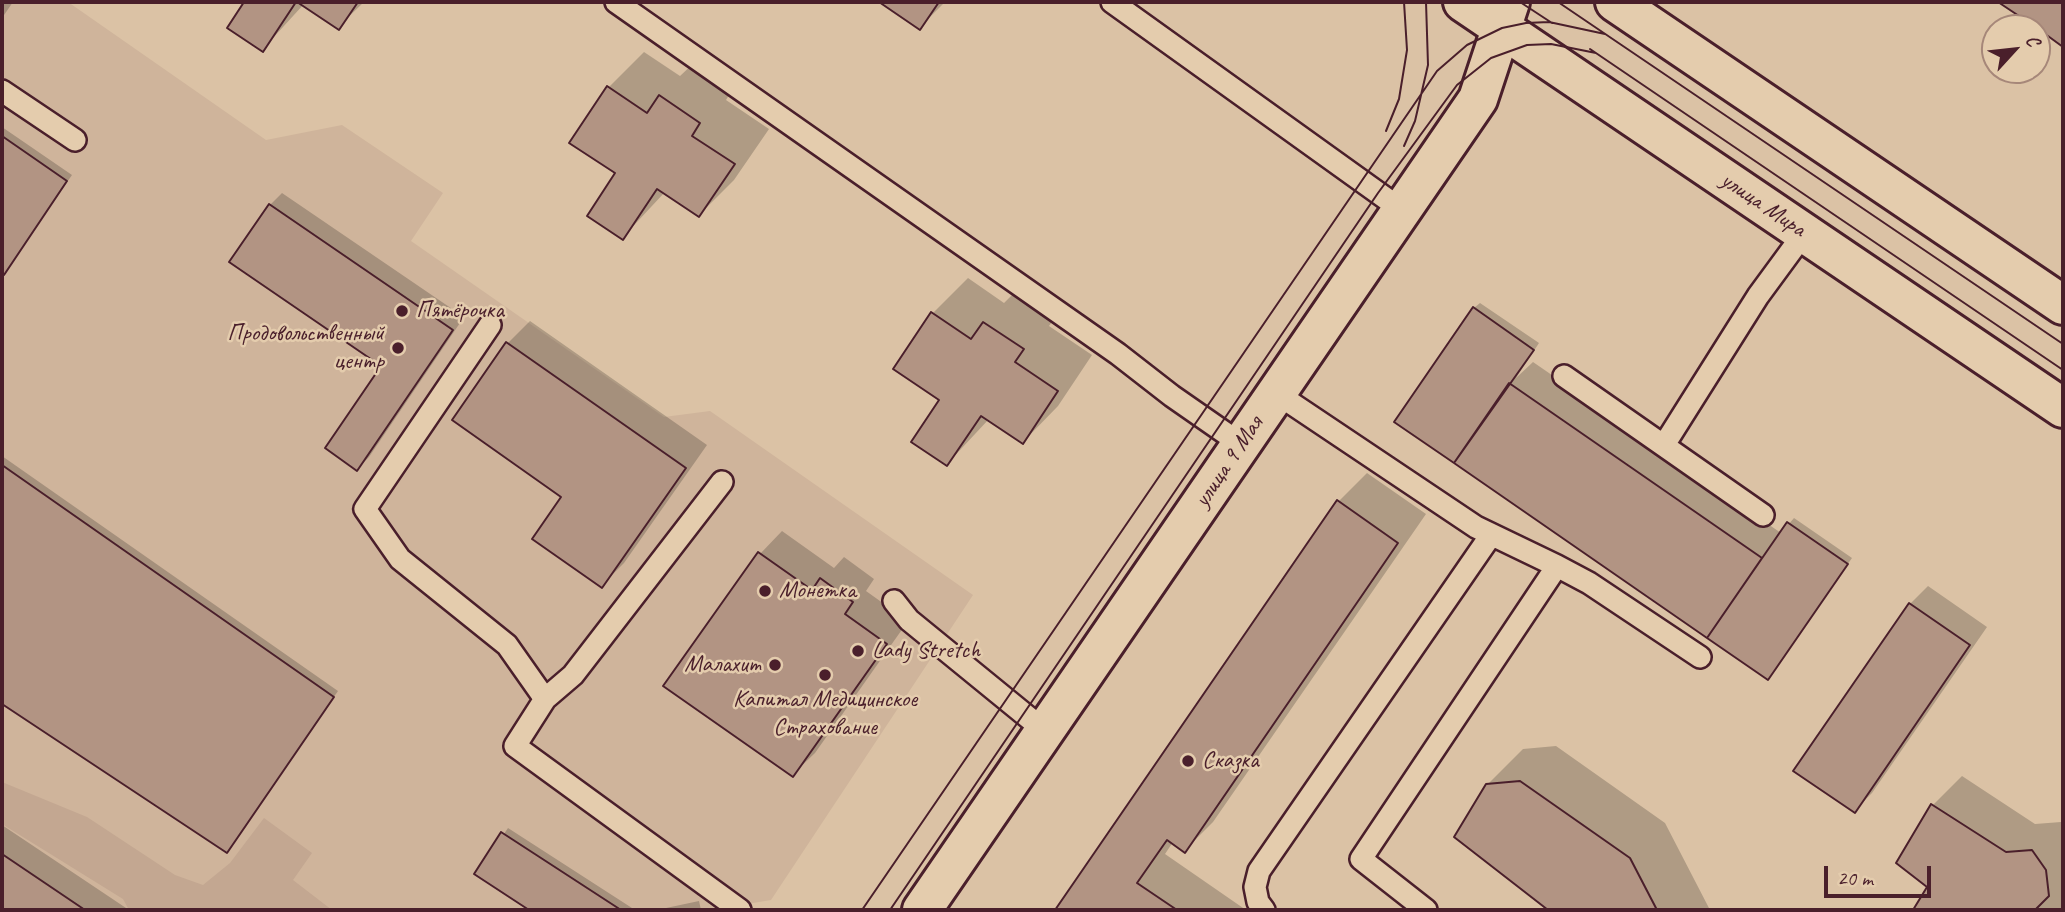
<!DOCTYPE html>
<html>
<head>
<meta charset="utf-8">
<style>
	body { margin:0 }
	#map { position:relative; width:2065px; height:912px; overflow:hidden; background:#dbc2a5; font-family:Caveat,sans-serif }
	canvas { display:block }
	.frame { position:absolute; inset:0; border:4px solid #4a1f2b; pointer-events:none }
	.north { position:absolute; left:1981px; top:14px; width:70px; height:70px; box-sizing:border-box; background:#e4ccad; border:2px solid #a68779; border-radius:50%; rotate:63deg; font-size:19px; font-weight:700; line-height:28px; text-align:center; color:#4a1f2b }
	.north::after { content:''; display:block; margin:auto; width:24px; height:32px; background:#4a1f2b; clip-path:polygon(50% 0,100% 100%,50% 72%,0 100%) }
	.scale { position:absolute; left:1824px; top:866px; width:107px; height:32px; box-sizing:border-box; border:4px solid #4a1f2b; border-top:0; padding-left:9px; font-size:21px; line-height:24px; white-space:nowrap; color:#4a1f2b; -webkit-text-stroke:5px #e4ccad; paint-order:stroke }
</style>
</head>
<body>
<div id="map">
<canvas width="2065" height="912"></canvas>
<div class="frame"></div>
<div class="north">С</div>
<div class="scale">20 m</div>
</div>
<script>
const ctx = document.querySelector('canvas').getContext('2d');
ctx.lineJoin = 'round';
function fill(path, color) {
  ctx.fillStyle = color;
  ctx.fill(path, 'evenodd');
}
function poly(rows) {
  const path = new Path2D();
  for (const r of rows) {
    path.moveTo(r[0], r[1]);
    for (let i = 2; i < r.length; i += 2) path.lineTo(r[i], r[i + 1]);
  }
  return path;
}
function strokePath(path, color, width, dash) {
  ctx.strokeStyle = color;
  ctx.lineWidth = width;
  ctx.lineCap = dash ? 'butt' : 'round';
  ctx.setLineDash(dash || []);
  ctx.stroke(path);
}
function label(font, color, halo, rows, align = 'center') {
  ctx.font = font + ' Caveat,sans-serif';
  ctx.lineWidth = 5;
  ctx.setLineDash([]);
  ctx.textBaseline = 'middle';
  ctx.strokeStyle = halo;
  ctx.fillStyle = color;
  for (const [text, x, y, turn = 0] of rows) {
    ctx.save();
    ctx.translate(x, y);
    ctx.rotate((+turn || 0) * Math.PI / 180);
    ctx.textAlign = isNaN(turn) ? turn : align;
    if (halo) ctx.strokeText(text, 0, 0);
    ctx.fillText(text, 0, 0);
    ctx.restore();
  }
}
fill(poly([
	[2,2,68,2,266,140,342,125,443,193,411,241,664,417,710,411,973,595,771,900,711,910,2,910]
]), '#cfb49b');
fill(poly([
	[2,782,87,817,175,875,203,885,230,863,264,818,312,853,293,880,332,910,129,910,123,899,2,824]
]), '#c3a791');
fill(poly([
	[2,2,13,2,2,18],
	[246,2,364,2,338,27,304,4,262,50,229,27],
	[882,2,945,2,920,27],
	[2001,2,2063,2,2063,45],
	[644,52,680,76,696,61,734,87,726,100,769,129,734,180,699,215,665,192,623,237,618,173,572,142,609,87],
	[2,127,72,175,4,273,2,272],
	[282,193,464,317,369,457,357,469,383,365,231,261,270,205],
	[968,278,1004,303,1019,288,1058,313,1049,326,1092,355,1058,406,1023,442,989,419,947,464,933,313],
	[1480,303,1539,343,1516,378,1533,362,1781,533,1794,518,1852,558,1768,678,1455,461,1474,308],
	[530,321,707,445,624,563,602,585,564,496,455,420,508,343],
	[2,456,338,691,227,851,2,702],
	[1367,473,1426,514,1213,822,1185,850,1173,842,1165,854,1246,910,1057,910,1339,501],
	[782,531,834,568,844,557,874,579,866,591,908,621,815,753,792,775,760,554],
	[1928,586,1987,627,1872,793,1854,811,1796,770,1910,604],
	[1556,746,1665,823,1710,910,1551,910,1456,836,1487,785,1523,749],
	[1962,776,2035,824,2061,822,2063,910,1915,910,1929,887,1898,862,1933,805],
	[2,825,129,910,2,910],
	[508,828,632,908,631,910,532,910,477,874],
	[699,901,701,910,664,910,666,908]
]), '#0003');
const building = poly([
	[244,2,296,2,263,52,227,28,244,2],
	[297,2,358,2,339,30,297,2],
	[879,2,939,2,920,30,879,2],
	[1998,2,2063,2,2063,47,2037,28,1998,2],
	[607,86,647,113,659,95,700,123,692,136,735,164,699,217,657,189,623,240,587,216,615,173,569,143,607,86],
	[2,136,67,181,4,275,2,274,2,136],
	[269,204,453,330,357,471,325,448,381,366,229,262,269,204],
	[1473,307,1534,350,1454,463,1394,422,1473,307],
	[931,312,971,339,983,322,1024,349,1015,362,1058,391,1023,444,981,416,947,466,911,442,939,400,893,369,931,312],
	[506,342,686,468,602,588,532,539,561,497,452,420,506,342],
	[1509,383,1762,558,1707,638,1454,463,1509,383],
	[2,465,334,697,227,853,2,704,2,465],
	[1337,500,1398,543,1185,853,1167,840,1137,883,1177,910,1055,910,1337,500],
	[1787,522,1848,564,1768,680,1707,638,1787,522],
	[758,552,812,590,820,578,853,602,845,614,887,644,793,777,663,686,758,552],
	[1909,603,1970,645,1855,813,1793,771,1909,603],
	[1520,781,1630,858,1657,910,1548,910,1454,837,1486,784,1520,781],
	[1931,804,2006,852,2032,850,2046,870,2049,896,2035,910,1913,910,1927,887,1896,863,1931,804],
	[501,832,621,910,529,910,474,874,501,832],
	[2,854,85,910,2,910,2,854]
]);
fill(building, '#b29483');
strokePath(building, '#4a1f2b', 2);
const service = poly([
	[616,2,1118,354,1172,396,1241,444],
	[1112,2,1402,210],
	[2,91,75,140],
	[490,325,365,509,400,559,507,645,545,699,515,746,740,910],
	[1564,376,1763,515],
	[1276,393,1476,527,1557,566,1361,859,1426,910],
	[1664,445,1758,296,1805,232],
	[1557,566,1589,583,1700,657],
	[894,601,909,620,1045,731],
	[545,699,573,675,722,482],
	[1264,910,1258,902,1255,887,1259,871,1491,535]
]);
const minor = poly([
	[922,910,1478,99,1510,2]
]);
const secondary = poly([
	[1463,2,2063,408],
	[1615,2,2063,305]
]);
strokePath(service, '#4a1f2b', 26);
strokePath(minor, '#4a1f2b', 44);
strokePath(secondary, '#4a1f2b', 44);
strokePath(service, '#e4ccad', 21);
strokePath(minor, '#e4ccad', 38);
strokePath(secondary, '#e4ccad', 38);
strokePath(poly([
	[1520,2,1552,23],
	[1558,2,2063,344],
	[1590,49,2063,370],
	[1386,131,1399,99,1407,50,1404,2],
	[1404,146,1415,121,1428,65,1426,2],
	[862,910,1437,71,1467,45,1502,28,1526,23,1549,22,1605,34],
	[890,910,1378,193,1457,85,1491,58,1527,45,1551,44,1596,53]
]), '#4a1f2b', 2);
for (const [x, y, r, color] of [
	[402,311,7,"#4a1f2b"],
	[398,348,7,"#4a1f2b"],
	[765,591,7,"#4a1f2b"],
	[858,651,7,"#4a1f2b"],
	[775,665,7,"#4a1f2b"],
	[825,675,7,"#4a1f2b"],
	[1188,761,7,"#4a1f2b"]
]) {
  const dot = new Path2D();
  dot.arc(x, y, r, 0, 2 * Math.PI);
  ctx.fillStyle = color;
  ctx.fill(dot);
  strokePath(dot, '#e4ccad', 2.5);
}
label('24px', '#4a1f2b', '#e4ccad', [
	["улица Мира",1763,205,34],
	["улица 9 Мая",1229,462,-56]
]);
label('24px', '#4a1f2b', '#e4ccad', [
	["Пятёрочка",416,311],
	["Продовольственный",384,334,"right"],
	["центр",384,362,"right"],
	["Монетка",779,591],
	["Lady Stretch",872,651],
	["Малахит",761,665,"right"],
	["Капитал Медицинское",825,700,"center"],
	["Страхование",825,728,"center"],
	["Сказка",1202,761]
], 'left');
</script>
</body>
</html>
